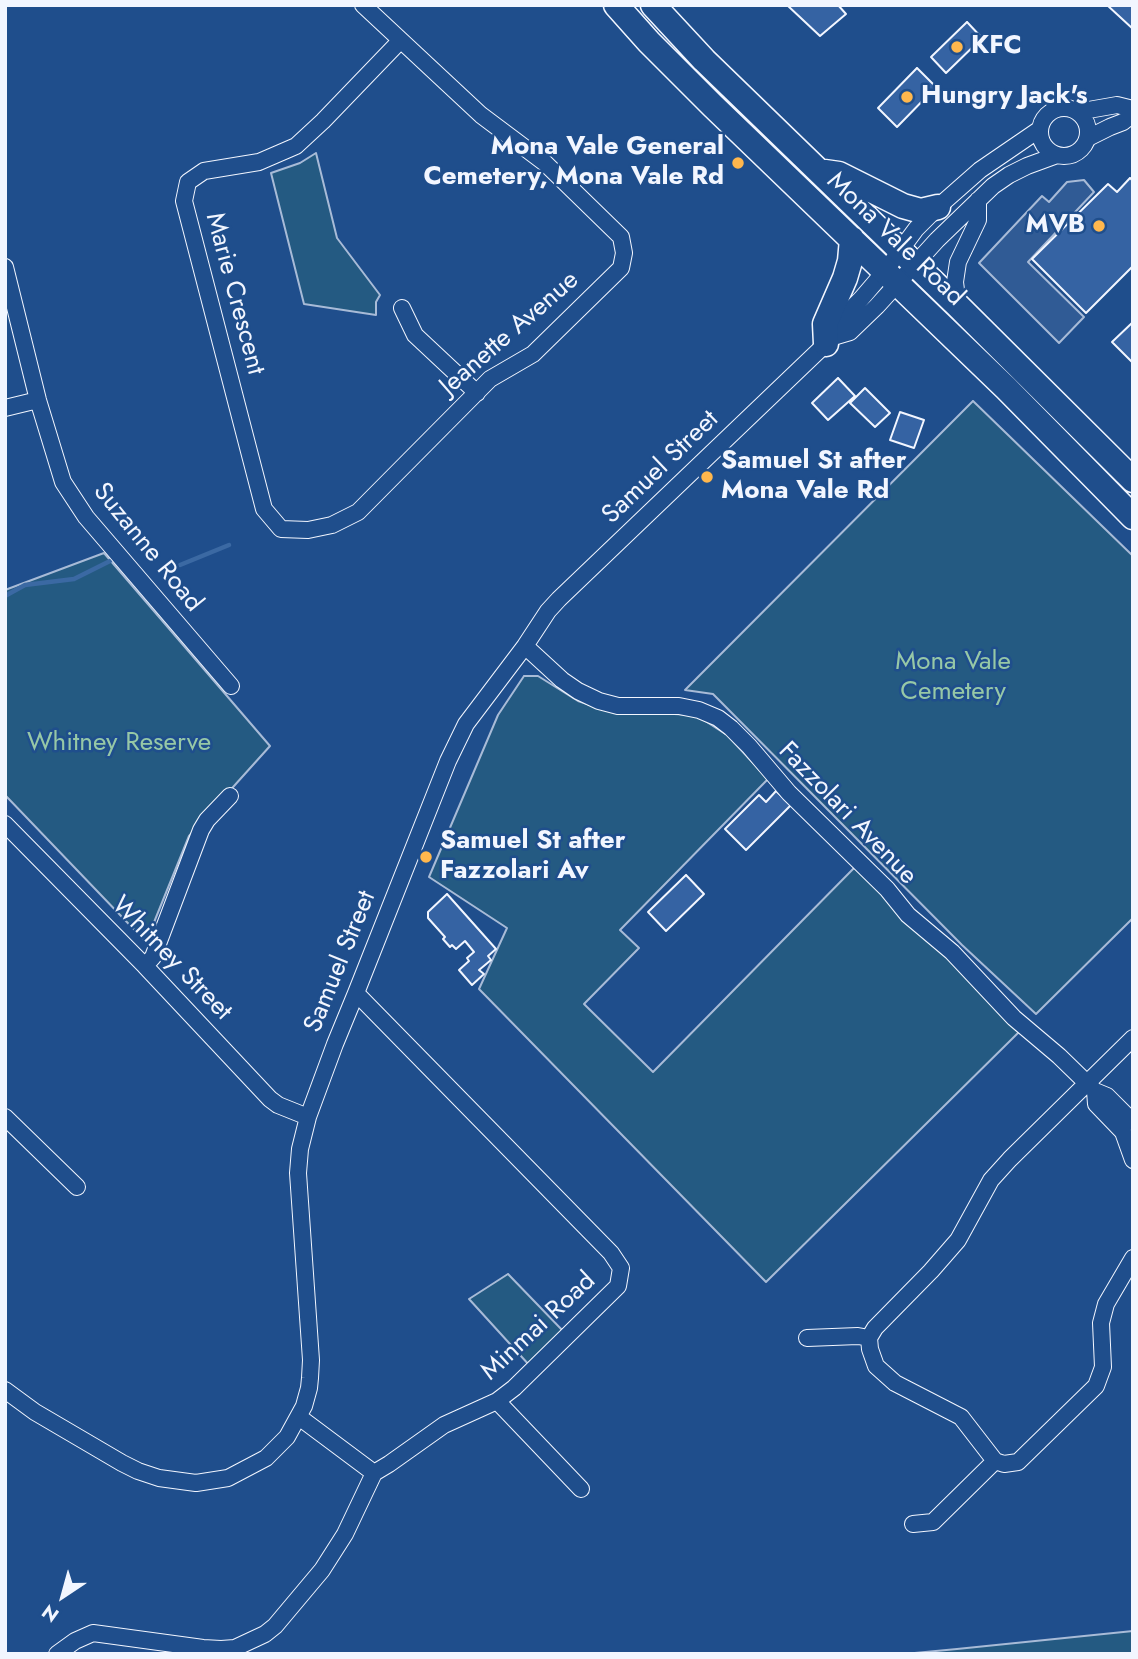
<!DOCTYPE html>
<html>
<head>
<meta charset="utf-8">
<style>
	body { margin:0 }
	#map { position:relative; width:1138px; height:1659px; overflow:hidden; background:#1f4e8c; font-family:Jost,sans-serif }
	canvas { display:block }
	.frame { position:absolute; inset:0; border:7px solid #f2f6ff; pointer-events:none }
	.north { position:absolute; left:28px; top:1561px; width:70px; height:70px; -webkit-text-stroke:5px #1f4e8c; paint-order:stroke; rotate:216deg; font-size:19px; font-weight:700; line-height:28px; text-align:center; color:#f2f6ff }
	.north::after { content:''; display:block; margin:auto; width:24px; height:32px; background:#f2f6ff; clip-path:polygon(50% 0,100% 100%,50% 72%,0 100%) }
</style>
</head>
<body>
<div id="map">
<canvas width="1138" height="1659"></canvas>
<div class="frame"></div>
<div class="north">N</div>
</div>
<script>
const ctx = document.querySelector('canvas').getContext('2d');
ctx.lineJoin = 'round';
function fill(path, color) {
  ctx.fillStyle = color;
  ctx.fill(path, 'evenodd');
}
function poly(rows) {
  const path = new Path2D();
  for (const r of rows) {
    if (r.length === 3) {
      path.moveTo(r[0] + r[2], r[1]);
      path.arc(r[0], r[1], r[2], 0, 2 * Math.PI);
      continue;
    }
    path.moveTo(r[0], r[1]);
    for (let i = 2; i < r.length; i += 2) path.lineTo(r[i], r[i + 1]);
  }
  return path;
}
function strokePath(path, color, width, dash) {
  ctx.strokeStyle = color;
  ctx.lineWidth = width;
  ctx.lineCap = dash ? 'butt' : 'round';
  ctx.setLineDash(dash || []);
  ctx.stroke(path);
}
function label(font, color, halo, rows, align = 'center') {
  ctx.font = font + ' Jost,sans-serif';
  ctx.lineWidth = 5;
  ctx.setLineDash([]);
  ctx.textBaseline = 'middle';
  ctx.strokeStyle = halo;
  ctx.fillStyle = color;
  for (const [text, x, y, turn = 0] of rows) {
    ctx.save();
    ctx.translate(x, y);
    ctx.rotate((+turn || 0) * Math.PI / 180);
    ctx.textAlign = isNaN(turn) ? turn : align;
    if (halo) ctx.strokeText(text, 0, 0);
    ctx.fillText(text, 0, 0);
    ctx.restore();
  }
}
const green = poly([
	[316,153,337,238,380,295,376,302,376,315,304,304,271,173,300,163,316,153],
	[973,401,1133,556,1133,918,1036,1014,962,945,713,694,685,690,973,401],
	[104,553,270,746,189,836,146,942,5,795,5,590,104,553],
	[524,676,538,676,578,701,608,711,696,715,727,735,768,779,620,930,639,948,584,1004,653,1072,857,865,1020,1031,766,1282,479,989,507,928,429,877,498,715,524,676],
	[508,1274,564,1332,530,1366,469,1299,508,1274],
	[1133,1631,1133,1654,904,1654,957,1649,1133,1631]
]);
fill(green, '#245a82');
strokePath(green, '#a8bbd7', 2);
const parking = poly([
	[1084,180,1094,192,1028,262,1084,317,1059,343,979,263,1042,196,1049,202,1067,182,1084,180]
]);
fill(parking, '#305b95');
strokePath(parking, '#a8bbd7', 2);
strokePath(poly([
	[180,565,229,545],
	[5,596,25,585,74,579,110,561]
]), '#3b69a3', 4.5);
const building = poly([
	[787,5,838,5,846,14,820,36,787,5],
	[1107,5,1133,5,1133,29,1107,5],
	[967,22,982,38,946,73,931,57,967,22],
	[917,68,936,87,897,127,878,108,917,68],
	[1130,178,1133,181,1133,266,1086,313,1032,259,1108,184,1117,192,1130,178],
	[1133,322,1133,363,1112,342,1133,322],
	[838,378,855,396,828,420,812,403,838,378],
	[865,388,890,413,875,427,850,403,865,388],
	[900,412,924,420,914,448,890,440,900,412],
	[776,791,791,805,746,850,725,829,759,795,766,802,776,791],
	[686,875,704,894,666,931,648,912,686,875],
	[447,894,496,949,488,956,491,960,479,970,484,974,472,985,459,970,469,961,467,958,474,952,465,941,456,949,452,945,450,947,443,939,445,937,428,918,428,912,447,894]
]);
fill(building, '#3563a3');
strokePath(building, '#f2f6ff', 2);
const minor = poly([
	[363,5,481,115,545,163,621,237,624,253,621,268,533,354,490,379,358,512,332,525,308,530,281,529,264,509,184,201,188,182,204,171,259,162,296,146,323,121,400,41],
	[1064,132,24],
	[1077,112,1117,105,1133,109],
	[1088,138,1110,127,1123,122,1133,114],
	[5,267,38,400,63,482,86,517,231,686],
	[958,306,955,282,958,262,978,220,978,200],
	[402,308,415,335,477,393],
	[833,337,850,332,877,306,937,240,993,186,1009,175,1027,166,1057,155],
	[5,408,38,400],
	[525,646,562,680,578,691,599,701,618,706,679,706,699,710,718,718,731,728,749,746,789,793,887,889,908,915,952,952,1014,1018,1059,1056,1095,1091,1107,1096,1133,1122],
	[5,824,145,966,270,1099,278,1105,308,1117],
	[145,966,153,957,201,830,207,820,230,796],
	[356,993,611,1253,621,1268,618,1286,514,1388,497,1401,444,1425,389,1464,374,1473],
	[1133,1038,1010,1159,991,1180,958,1240,931,1271,875,1328,869,1338,870,1349,876,1366,895,1383,961,1417,995,1461,1004,1464,1018,1462,1096,1386,1103,1367,1101,1323,1106,1304,1133,1258],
	[1095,1091,1096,1104,1123,1132,1133,1160],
	[5,1117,77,1187],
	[807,1338,858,1336,869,1338],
	[5,1390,35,1412,122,1463,138,1471,159,1478,196,1483,228,1478,266,1458,287,1437,304,1406,309,1388,310,1378,311,1360,298,1173,300,1149,308,1117,335,1044,356,993,448,761,466,724,525,646,548,611,559,599,833,337,839,321,861,299,885,271,916,229,938,207,980,170,1040,129],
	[497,1401,581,1489],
	[299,1417,374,1473],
	[913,1524,933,1522,995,1461],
	[57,1654,75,1641,93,1633,203,1648,221,1649,235,1648,265,1634,275,1626,322,1570,345,1534,374,1473]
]);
const highway = poly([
	[616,5,649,42,713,106,1006,388,1133,517],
	[653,5,704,60,958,306,1133,480],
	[825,172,839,174,903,206,921,211,938,207],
	[826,344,825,324,845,278,850,261,852,239]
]);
strokePath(minor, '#f2f6ff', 18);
strokePath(highway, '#f2f6ff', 27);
strokePath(minor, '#1f4e8c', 16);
strokePath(highway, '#1f4e8c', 24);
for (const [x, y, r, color] of [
	[957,47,7,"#ffb74d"],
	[907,97,7,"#ffb74d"],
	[738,163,7,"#ffb74d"],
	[1099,226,7,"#ffb74d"],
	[707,477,7,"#ffb74d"],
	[426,857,7,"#ffb74d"]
]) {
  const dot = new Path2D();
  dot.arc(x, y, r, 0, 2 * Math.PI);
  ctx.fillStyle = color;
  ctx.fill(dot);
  strokePath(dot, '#1f4e8c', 2.5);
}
label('bold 26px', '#f2f6ff', '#1f4e8c', [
	["KFC",971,47],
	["Hungry Jack's",921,97],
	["Mona Vale General",724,148,"right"],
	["Cemetery, Mona Vale Rd",724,178,"right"],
	["MVB",1085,226,"right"],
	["Samuel St after",721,462],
	["Mona Vale Rd",721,492],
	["Samuel St after",440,842],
	["Fazzolari Av",440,872]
], 'left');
label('26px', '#f2f6ff', '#1f4e8c', [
	["Mona Vale Road",895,240,44],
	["Marie Crescent",234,294,75],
	["Jeanette Avenue",510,334,-41],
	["Samuel Street",661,468,-44],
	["Suzanne Road",147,548,51],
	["Fazzolari Avenue",847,814,46],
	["Whitney Street",171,959,46],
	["Samuel Street",341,962,-68],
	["Minmai Road",539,1327,-43]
]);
label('26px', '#97c8a6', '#1f4e8c', [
	["Mona Vale",953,663],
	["Cemetery",953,693],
	["Whitney Reserve",119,744]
]);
</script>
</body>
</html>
